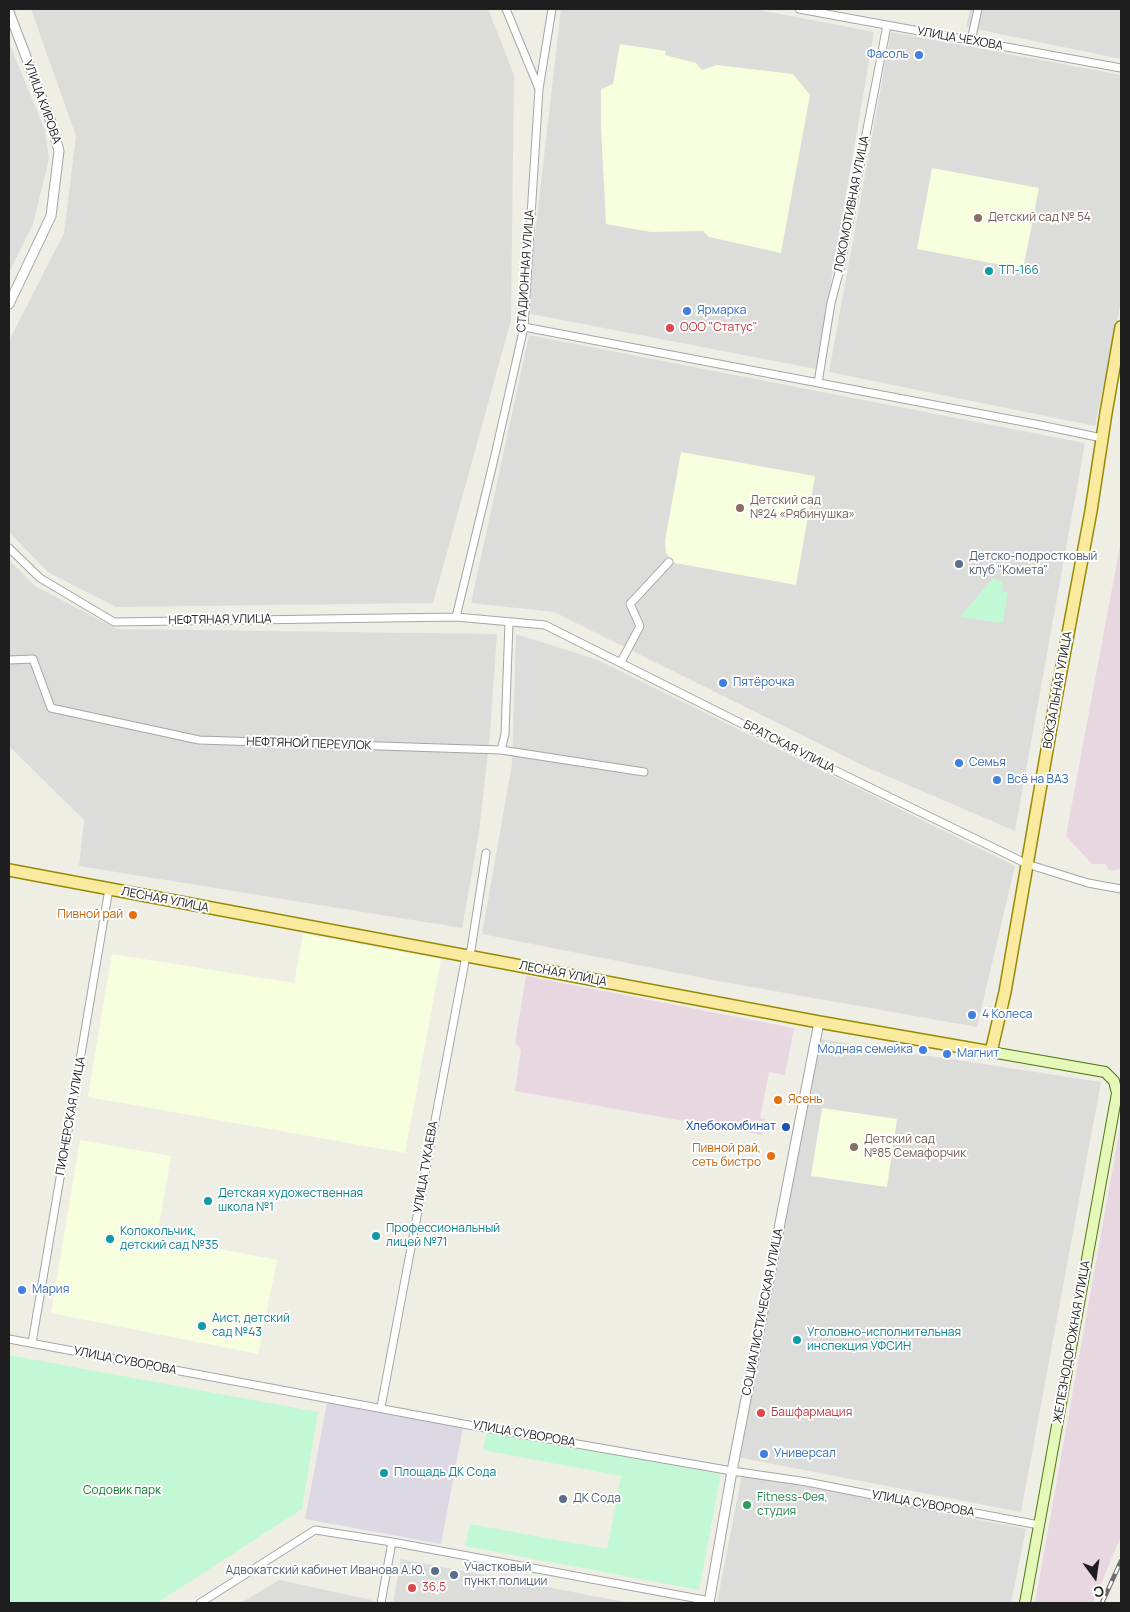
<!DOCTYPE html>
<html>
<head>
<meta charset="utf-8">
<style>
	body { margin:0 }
	#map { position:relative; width:1130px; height:1612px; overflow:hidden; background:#efeee5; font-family:Manrope,sans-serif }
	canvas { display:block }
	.frame { position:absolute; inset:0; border:10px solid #1e1e1e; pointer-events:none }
	.north { position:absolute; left:1070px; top:1552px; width:50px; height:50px; -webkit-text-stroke:4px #fff; paint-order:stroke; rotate:166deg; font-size:14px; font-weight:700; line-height:20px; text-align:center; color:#1e1e1e }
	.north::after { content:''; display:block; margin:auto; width:18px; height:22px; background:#1e1e1e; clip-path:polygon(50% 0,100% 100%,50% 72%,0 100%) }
</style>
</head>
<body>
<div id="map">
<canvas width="1130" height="1612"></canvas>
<div class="frame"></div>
<div class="north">С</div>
</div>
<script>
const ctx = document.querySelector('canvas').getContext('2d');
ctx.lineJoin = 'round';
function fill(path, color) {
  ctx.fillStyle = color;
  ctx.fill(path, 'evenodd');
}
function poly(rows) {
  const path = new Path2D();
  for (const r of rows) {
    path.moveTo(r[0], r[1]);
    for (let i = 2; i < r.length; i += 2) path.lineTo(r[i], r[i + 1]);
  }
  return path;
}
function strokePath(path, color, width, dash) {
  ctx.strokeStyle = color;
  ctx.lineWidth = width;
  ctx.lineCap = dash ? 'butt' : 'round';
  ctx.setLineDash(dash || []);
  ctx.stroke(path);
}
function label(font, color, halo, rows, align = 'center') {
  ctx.font = font + ' Manrope,sans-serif';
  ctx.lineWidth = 4;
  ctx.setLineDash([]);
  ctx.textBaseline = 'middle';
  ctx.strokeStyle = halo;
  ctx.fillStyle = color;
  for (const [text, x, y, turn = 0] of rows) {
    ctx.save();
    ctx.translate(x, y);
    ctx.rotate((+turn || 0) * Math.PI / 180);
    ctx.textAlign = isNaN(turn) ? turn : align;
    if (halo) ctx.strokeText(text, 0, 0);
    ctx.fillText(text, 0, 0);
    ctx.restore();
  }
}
fill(poly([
	[31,9,488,9,514,75,511,320,433,603,116,607,48,572,9,532,9,341,64,233,76,136],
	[561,9,754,9,874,32,816,369,526,313],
	[970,9,1121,9,1121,59,966,27],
	[891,32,1121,75,1121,301,1095,426,829,372],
	[9,43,45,130,49,159,33,224,9,273],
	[529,335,1085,443,1015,831,866,767,554,612,471,603],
	[9,560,35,586,117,629,497,634,490,733,479,833,462,928,79,866,84,820,9,746],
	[516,634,598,660,1015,866,977,1027,718,981,482,934,512,764],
	[820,1039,1101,1082,1021,1512,737,1457],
	[742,1474,1026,1529,1011,1603,717,1603],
	[401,1559,630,1603,393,1603],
	[279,1580,372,1600,371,1603,241,1603]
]), '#dcdcdb');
fill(poly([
	[1121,540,1121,869,1110,871,1105,864,1092,864,1066,836],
	[526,976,794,1028,785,1075,769,1072,760,1118,766,1119,762,1135,515,1091,521,1050,515,1043],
	[1121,1122,1121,1536,1093,1603,1035,1603]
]), '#e8d7e0');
fill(poly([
	[620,44,666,51,665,55,696,63,702,70,717,65,793,74,810,95,781,253,709,237,703,231,651,232,606,224,601,127,601,89,613,84],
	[932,168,1039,188,1023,269,917,249],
	[681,452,815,476,796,585,675,563,666,553,665,541],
	[303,934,441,959,405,1153,88,1097,112,954,294,983],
	[822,1108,897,1119,887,1187,811,1176],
	[80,1140,171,1156,157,1237,277,1260,258,1354,51,1313]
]), '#f6fede');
fill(poly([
	[993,578,1003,582,1002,591,1008,592,1003,623,960,617],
	[9,1355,318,1412,302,1509,157,1603,9,1603],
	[487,1431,721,1474,699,1590,465,1546,470,1524,607,1549,621,1476,483,1450]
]), '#c3f8d4');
fill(poly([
	[327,1403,463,1428,441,1544,305,1519]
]), '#dcd9e5');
const minor = poly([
	[506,9,539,89],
	[799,9,1121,68],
	[971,41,978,9],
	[524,327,1040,425,1102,438],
	[818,383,831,303,841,265,887,25],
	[9,548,40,578,114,622,456,617,545,625,830,768,1027,864,1088,883,1121,889],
	[456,617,495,455,524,327,539,89,552,9],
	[9,660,33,659,51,708,199,740,501,750,644,772],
	[621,662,640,626,630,604,669,562],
	[501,750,505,734,509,622],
	[9,1339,474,1426,732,1471,807,1482,928,1506,954,1509,1039,1525],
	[32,1343,109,889],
	[381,1407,466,956,471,950,486,853],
	[200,1603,315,1530,392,1542,710,1601],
	[381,1603,392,1542]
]);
const tertiary = poly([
	[9,12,51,122,59,151,51,216,9,304],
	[709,1603,732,1471,819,1022]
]);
const secondary = poly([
	[991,1052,1105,1072,1114,1081,1117,1093,1025,1603]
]);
const primary = poly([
	[9,870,819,1022,991,1052,1005,992,1056,698,1091,511,1106,413,1121,327]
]);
strokePath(minor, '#a5a5a5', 9);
strokePath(tertiary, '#a5a5a5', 11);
strokePath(secondary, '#4c7407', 12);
strokePath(primary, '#958a03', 14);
strokePath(minor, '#fff', 7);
strokePath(tertiary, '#fff', 9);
strokePath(secondary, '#e5f8ba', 10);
strokePath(primary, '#faea9f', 11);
const rail = poly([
	[1102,1603,1121,1561]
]);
strokePath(rail, '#6c6c6c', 4.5);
strokePath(rail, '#fff', 2.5, [8]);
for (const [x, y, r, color] of [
	[919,55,5,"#3f7fe0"],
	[978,218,5,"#8d6e63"],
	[989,271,5,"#0f9aa8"],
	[687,311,5,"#3f7fe0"],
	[670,328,5,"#e0444e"],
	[740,508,5,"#8d6e63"],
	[959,564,5,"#5c6f8a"],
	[723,683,5,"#3f7fe0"],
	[959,763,5,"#3f7fe0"],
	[997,780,5,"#3f7fe0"],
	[133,915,5,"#e8710a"],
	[972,1015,5,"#3f7fe0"],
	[923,1050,5,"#3f7fe0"],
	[947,1054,5,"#3f7fe0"],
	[778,1100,5,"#e8710a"],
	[786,1127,5,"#1a4fb4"],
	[854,1147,5,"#8d6e63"],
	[771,1156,5,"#e8710a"],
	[208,1201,5,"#0f9aa8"],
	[376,1236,5,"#0f9aa8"],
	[110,1239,5,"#0f9aa8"],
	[22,1290,5,"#3f7fe0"],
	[202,1326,5,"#0f9aa8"],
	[797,1340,5,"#0f9aa8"],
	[761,1413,5,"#e0444e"],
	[764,1454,5,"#3f7fe0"],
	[384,1473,5,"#0f9aa8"],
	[563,1499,5,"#5c6f8a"],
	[747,1505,5,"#2e9e5b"],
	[435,1571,5,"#5c6f8a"],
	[454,1575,5,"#5c6f8a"],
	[412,1588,5,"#e0444e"]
]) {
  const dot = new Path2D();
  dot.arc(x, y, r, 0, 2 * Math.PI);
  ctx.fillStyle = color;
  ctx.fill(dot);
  strokePath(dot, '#fff', 2);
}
label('12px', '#1e1e1e', '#fff', [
	["УЛИЦА ЧЕХОВА",960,39,10],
	["УЛИЦА КИРОВА",42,102,70],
	["ЛОКОМОТИВНАЯ УЛИЦА",852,204,-79],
	["СТАДИОННАЯ УЛИЦА",526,271,-86],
	["НЕФТЯНАЯ УЛИЦА",220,620,-1],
	["ВОКЗАЛЬНАЯ УЛИЦА",1058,690,-80],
	["НЕФТЯНОЙ ПЕРЕУЛОК",309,744,2],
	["БРАТСКАЯ УЛИЦА",789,747,27],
	["ЛЕСНАЯ УЛИЦА",165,900,11],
	["ЛЕСНАЯ УЛИЦА",563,974,11],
	["ПИОНЕРСКАЯ УЛИЦА",71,1116,-80],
	["УЛИЦА ТУКАЕВА",426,1167,-80],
	["СОЦИАЛИСТИЧЕСКАЯ УЛИЦА",763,1312,-79],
	["ЖЕЛЕЗНОДОРОЖНАЯ УЛИЦА",1072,1342,-80],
	["УЛИЦА СУВОРОВА",125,1361,11],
	["УЛИЦА СУВОРОВА",524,1434,10],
	["УЛИЦА СУВОРОВА",923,1504,10]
]);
label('12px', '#366cbe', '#fff', [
	["Фасоль",909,55,"right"],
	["Ярмарка",697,311],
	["Пятёрочка",733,683],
	["Семья",969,763],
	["Всё на ВАЗ",1007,780],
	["4 Колеса",982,1015],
	["Модная семейка",913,1050,"right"],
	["Магнит",957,1054],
	["Мария",32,1290],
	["Универсал",774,1454]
], 'left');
label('12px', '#785e54', '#fff', [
	["Детский сад № 54",988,218],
	["Детский сад",750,501],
	["№24 «Рябинушка»",750,515],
	["Детский сад",864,1140],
	["№85 Семафорчик",864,1154]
], 'left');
label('12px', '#0d838f', '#fff', [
	["ТП-166",999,271],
	["Детская художественная",218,1194],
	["школа №1",218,1208],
	["Профессиональный",386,1229],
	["лицей №71",386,1243],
	["Колокольчик,",120,1232],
	["детский сад №35",120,1246],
	["Аист, детский",212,1319],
	["сад №43",212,1333],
	["Уголовно-исполнительная",807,1333],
	["инспекция УФСИН",807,1347],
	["Площадь ДК Сода",394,1473]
], 'left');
label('12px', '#be3a42', '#fff', [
	["ООО \"Статус\"",680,328],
	["Башфармация",771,1413],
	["36,5",422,1588]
], 'left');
label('12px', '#4e5e75', '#fff', [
	["Детско-подростковый",969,557],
	["клуб \"Комета\"",969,571],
	["ДК Сода",573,1499],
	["Участковый",464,1568],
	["пункт полиции",464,1582],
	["Адвокатский кабинет Иванова А.Ю.",425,1571,"right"]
], 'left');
label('12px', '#c56008', '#fff', [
	["Пивной рай",123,915],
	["Ясень",788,1100,"left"],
	["Пивной рай,",761,1149],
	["сеть бистро",761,1163]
], 'right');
label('12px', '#164399', '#fff', [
	["Хлебокомбинат",776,1127]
], 'right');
label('12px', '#0e7b33', '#fff', [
	["Содовик парк",122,1491]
]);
label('12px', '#27864d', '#fff', [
	["Fitness-Фея,",757,1498],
	["студия",757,1512]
], 'left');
</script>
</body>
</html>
